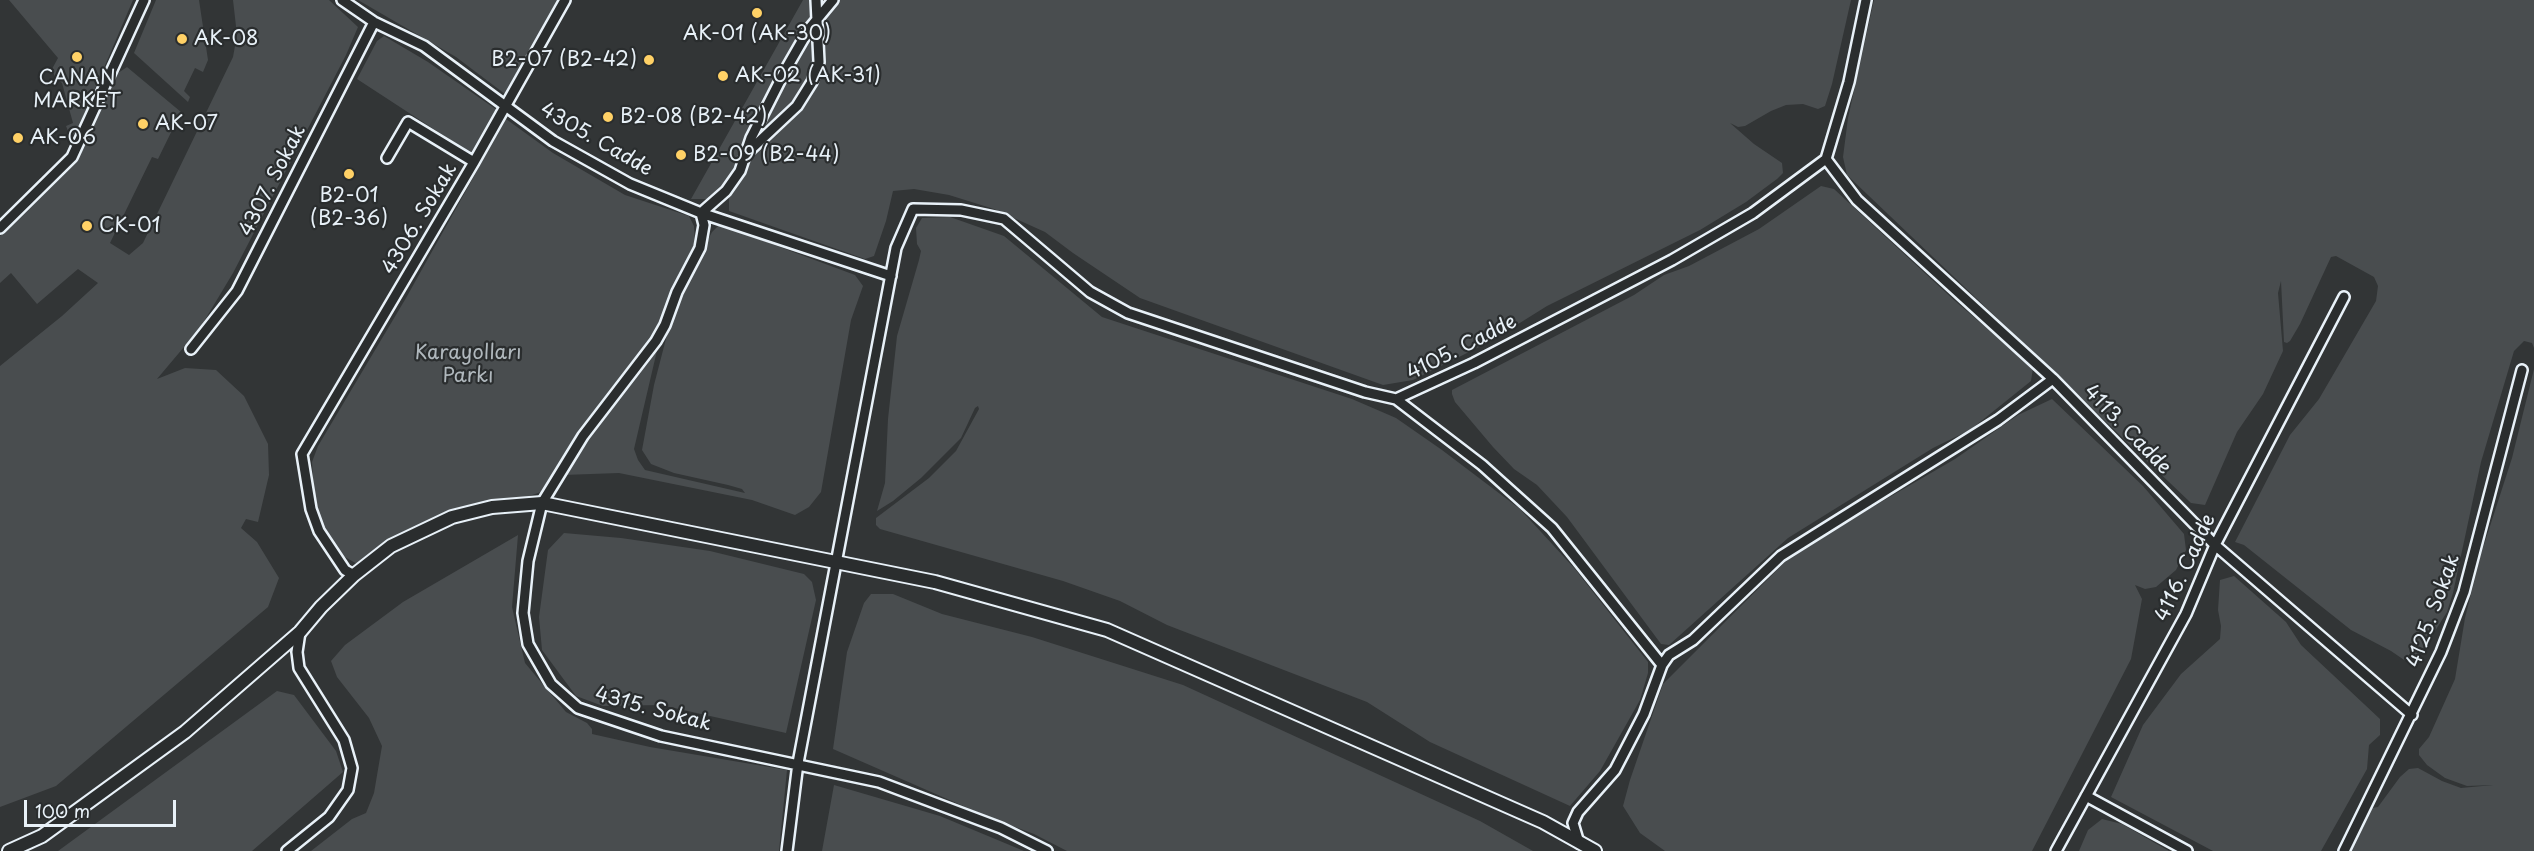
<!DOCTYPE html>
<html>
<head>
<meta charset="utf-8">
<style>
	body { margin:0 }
	#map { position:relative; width:2534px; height:851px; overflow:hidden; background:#323536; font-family:"Playpen Sans",sans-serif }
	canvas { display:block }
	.scale { position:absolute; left:24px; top:800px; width:152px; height:27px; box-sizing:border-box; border:3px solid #e8f1f8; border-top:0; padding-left:8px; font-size:18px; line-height:21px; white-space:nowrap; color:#e8f1f8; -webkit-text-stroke:4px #2a2d2e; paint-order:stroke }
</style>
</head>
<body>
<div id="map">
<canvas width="2534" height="851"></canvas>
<div class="scale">100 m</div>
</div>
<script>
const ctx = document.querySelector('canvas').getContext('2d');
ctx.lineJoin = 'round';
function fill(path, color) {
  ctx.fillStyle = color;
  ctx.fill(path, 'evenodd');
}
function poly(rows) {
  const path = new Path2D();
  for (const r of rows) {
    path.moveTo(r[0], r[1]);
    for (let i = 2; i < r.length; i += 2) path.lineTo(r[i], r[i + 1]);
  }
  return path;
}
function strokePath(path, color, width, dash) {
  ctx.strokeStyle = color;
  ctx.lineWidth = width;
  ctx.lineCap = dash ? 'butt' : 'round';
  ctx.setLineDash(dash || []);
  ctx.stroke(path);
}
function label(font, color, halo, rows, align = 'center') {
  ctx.font = font + ' "Playpen Sans",sans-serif';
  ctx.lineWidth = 4.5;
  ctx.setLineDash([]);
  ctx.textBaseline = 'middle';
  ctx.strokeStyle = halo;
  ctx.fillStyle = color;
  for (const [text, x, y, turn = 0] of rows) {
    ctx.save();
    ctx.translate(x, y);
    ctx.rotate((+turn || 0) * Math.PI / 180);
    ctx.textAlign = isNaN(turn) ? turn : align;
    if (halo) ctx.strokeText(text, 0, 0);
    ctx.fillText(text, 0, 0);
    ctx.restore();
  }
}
fill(poly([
	[9,0,133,0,76,133,70,136,66,126,73,123,62,83,55,77,52,69,58,58],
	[156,0,199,0,208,60,203,72,195,68,184,91,190,97,188,102,134,53],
	[233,0,329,0,358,27,346,55,233,273,200,328,157,379,185,368,216,370,244,396,268,444,269,475,258,522,246,519,241,528,257,542,279,578,268,607,56,786,0,807,0,366,62,316,98,283,78,269,37,304,11,273,0,283,0,236,69,168,118,73,127,67,181,112,158,159,152,157,110,243,129,255,143,243,233,57,237,35],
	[358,0,558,0,505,94,456,57],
	[803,0,810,0,813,8,812,17,747,138,740,162,721,190,708,199,691,199],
	[837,0,1851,0,1832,84,1825,106,1818,109,1803,104,1786,105,1771,111,1745,126,1738,127,1730,123,1754,144,1782,163,1783,173,1777,179,1746,202,1700,230,1547,306,1491,341,1413,380,1383,385,1140,298,1073,253,1045,232,994,209,949,195,914,189,893,191,886,221,874,256,865,259,729,211,729,194,757,147,783,127,810,93,821,67,825,18],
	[1874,0,2534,0,2534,348,2532,343,2524,341,2514,351,2481,462,2453,593,2447,612,2413,666,2391,651,2351,630,2244,545,2235,542,2290,435,2319,399,2376,301,2378,286,2374,277,2336,256,2331,257,2300,324,2290,341,2287,343,2284,342,2281,281,2278,293,2283,351,2263,394,2237,432,2205,505,2191,503,1847,175,1843,157,1848,118],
	[384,36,428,62,497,110,472,154,357,79,377,41],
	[809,39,816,50,815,69,800,98,777,123,755,139,800,50],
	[506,119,553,153,625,195,689,216,694,226,695,243,677,280,659,328,645,351,603,400,541,492,520,499,466,507,433,518,407,530,359,565,343,556,323,534,315,511,312,462,318,446,406,298],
	[1821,186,1834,189,1954,300,2033,368,2031,381,1970,430,1933,448,1788,538,1669,645,1661,644,1567,517,1537,485,1514,469,1493,447,1455,402,1452,394,1452,390,1634,295,1664,275,1689,266,1759,229],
	[950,217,1004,236,1102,317,1352,399,1396,418,1442,450,1520,509,1575,569,1648,662,1648,673,1640,700,1600,771,1570,806,1430,742,1367,702,1167,625,1120,601,1063,581,880,529,876,525,876,518,929,478,956,451,979,409,978,406,975,408,961,438,921,478,893,501,877,511,885,483,888,419,897,336,919,260,921,251,917,244,916,228,922,218],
	[721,223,745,234,855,275,863,286,851,320,821,492,809,507,795,515,752,500,619,473,563,475,594,426,659,342,634,449,638,460,645,470,745,493,742,489,728,485,674,473,651,464,642,450,654,385,675,304,712,232],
	[2534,369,2534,851,2350,851,2372,808,2378,807,2400,777,2409,769,2418,768,2442,781,2461,788,2493,785,2467,786,2445,778,2427,765,2419,755,2419,749,2429,737,2455,679,2465,618,2481,554,2512,458],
	[2052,399,2143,486,2184,534,2186,550,2176,570,2156,587,2145,589,2135,585,2142,599,2131,659,2032,851,1665,851,1640,833,1623,806,1630,780,1663,684,1795,552,1955,459,2018,415],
	[564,533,621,538,710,551,804,574,812,582,816,600,786,733,661,705,603,706,576,696,542,650,539,617,548,550],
	[518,535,512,607,525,663,566,712,587,723,592,729,592,734,650,747,787,770,779,851,311,851,352,819,366,813,374,793,382,746,369,718,337,677,331,661,345,645,403,602],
	[2234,576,2286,622,2301,645,2380,719,2380,735,2369,745,2367,769,2321,851,2213,851,2111,797,2143,725,2181,674,2220,639,2221,626,2218,610,2220,580],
	[871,594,893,594,942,614,1032,637,1183,685,1480,821,1533,851,1067,851,1034,834,986,816,833,749,847,652,864,603],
	[277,691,294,695,336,751,343,772,252,851,58,851],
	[834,785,940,816,1024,851,822,851],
	[2102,819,2122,824,2169,851,2079,851,2088,830]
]), '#494d4f');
const minor = poly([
	[342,0,374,22,424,46,553,141,630,184,701,213,891,276],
	[833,0,809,29,786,69,751,138,740,171,726,191,701,213,704,225,700,248,677,292,665,325,656,341,583,436,542,503,528,561,523,613,528,644,551,684,578,708,661,736,879,782,1001,828,1047,851],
	[747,153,797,106,812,82,819,62,816,0],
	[387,158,408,122,474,162],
	[1826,159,1857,200,2053,379,2215,545,2412,715],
	[0,228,72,157,144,0],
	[191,349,237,291,374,22],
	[1396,399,1482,465,1552,528,1662,665],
	[354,575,345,570,319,531,311,509,302,454,474,162,565,0],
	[2086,796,2187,851],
	[1579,843,1573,823,1578,812,1615,770,1644,714,1662,665,1669,655,1693,640,1781,556,1998,420,2053,379],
	[287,851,329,817,348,790,352,768,344,740,299,668,297,652,300,632],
	[787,851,798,763,896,248,913,209,961,210,1004,219,1090,292,1128,313,1365,392,1396,399,1474,363,1672,260,1753,213,1826,159,1849,82,1866,0],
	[2056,851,2186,614,2215,545,2344,297],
	[2344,851,2441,652,2464,592,2522,370]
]);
const tertiary = poly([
	[9,851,42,836,185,732,300,632,321,607,354,575,391,546,452,517,492,507,542,503,935,582,1107,630,1543,822,1595,851]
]);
strokePath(minor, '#e8f1f8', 14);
strokePath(tertiary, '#e8f1f8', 16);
strokePath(minor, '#2a2d2e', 9);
strokePath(tertiary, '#2a2d2e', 12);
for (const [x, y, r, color] of [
	[757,13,6,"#ffd166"],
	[182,39,6,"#ffd166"],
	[77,57,6,"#ffd166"],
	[649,60,6,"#ffd166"],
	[723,76,6,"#ffd166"],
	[608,117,6,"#ffd166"],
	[143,124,6,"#ffd166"],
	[18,138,6,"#ffd166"],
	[681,155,6,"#ffd166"],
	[349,174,6,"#ffd166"],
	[87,226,6,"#ffd166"]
]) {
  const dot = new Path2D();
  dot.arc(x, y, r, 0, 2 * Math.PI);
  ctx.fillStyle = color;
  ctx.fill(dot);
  strokePath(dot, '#2a2d2e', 2);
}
label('20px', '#e8f1f8', '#2a2d2e', [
	["AK-01 (AK-30)",757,34,"center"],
	["AK-08",194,39],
	["B2-07 (B2-42)",637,60,"right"],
	["AK-02 (AK-31)",735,76],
	["CANAN",77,78,"center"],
	["MARKET",77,101,"center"],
	["B2-08 (B2-42)",620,117],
	["AK-07",155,124],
	["AK-06",30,138],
	["B2-09 (B2-44)",693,155],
	["B2-01",349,196,"center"],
	["(B2-36)",349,219,"center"],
	["CK-01",99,226]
], 'left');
label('20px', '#e8f1f8', '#2a2d2e', [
	["4305. Cadde",596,140,30],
	["4307. Sokak",273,181,-63],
	["4306. Sokak",420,219,-59],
	["4105. Cadde",1462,348,-27],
	["4113. Cadde",2127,430,46],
	["4116. Cadde",2186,568,-65],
	["4125. Sokak",2434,611,-70],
	["4315. Sokak",653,710,15]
]);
label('20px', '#b0b8bd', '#2a2d2e', [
	["Karayolları",468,353],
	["Parkı",468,376]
]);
</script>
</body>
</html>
